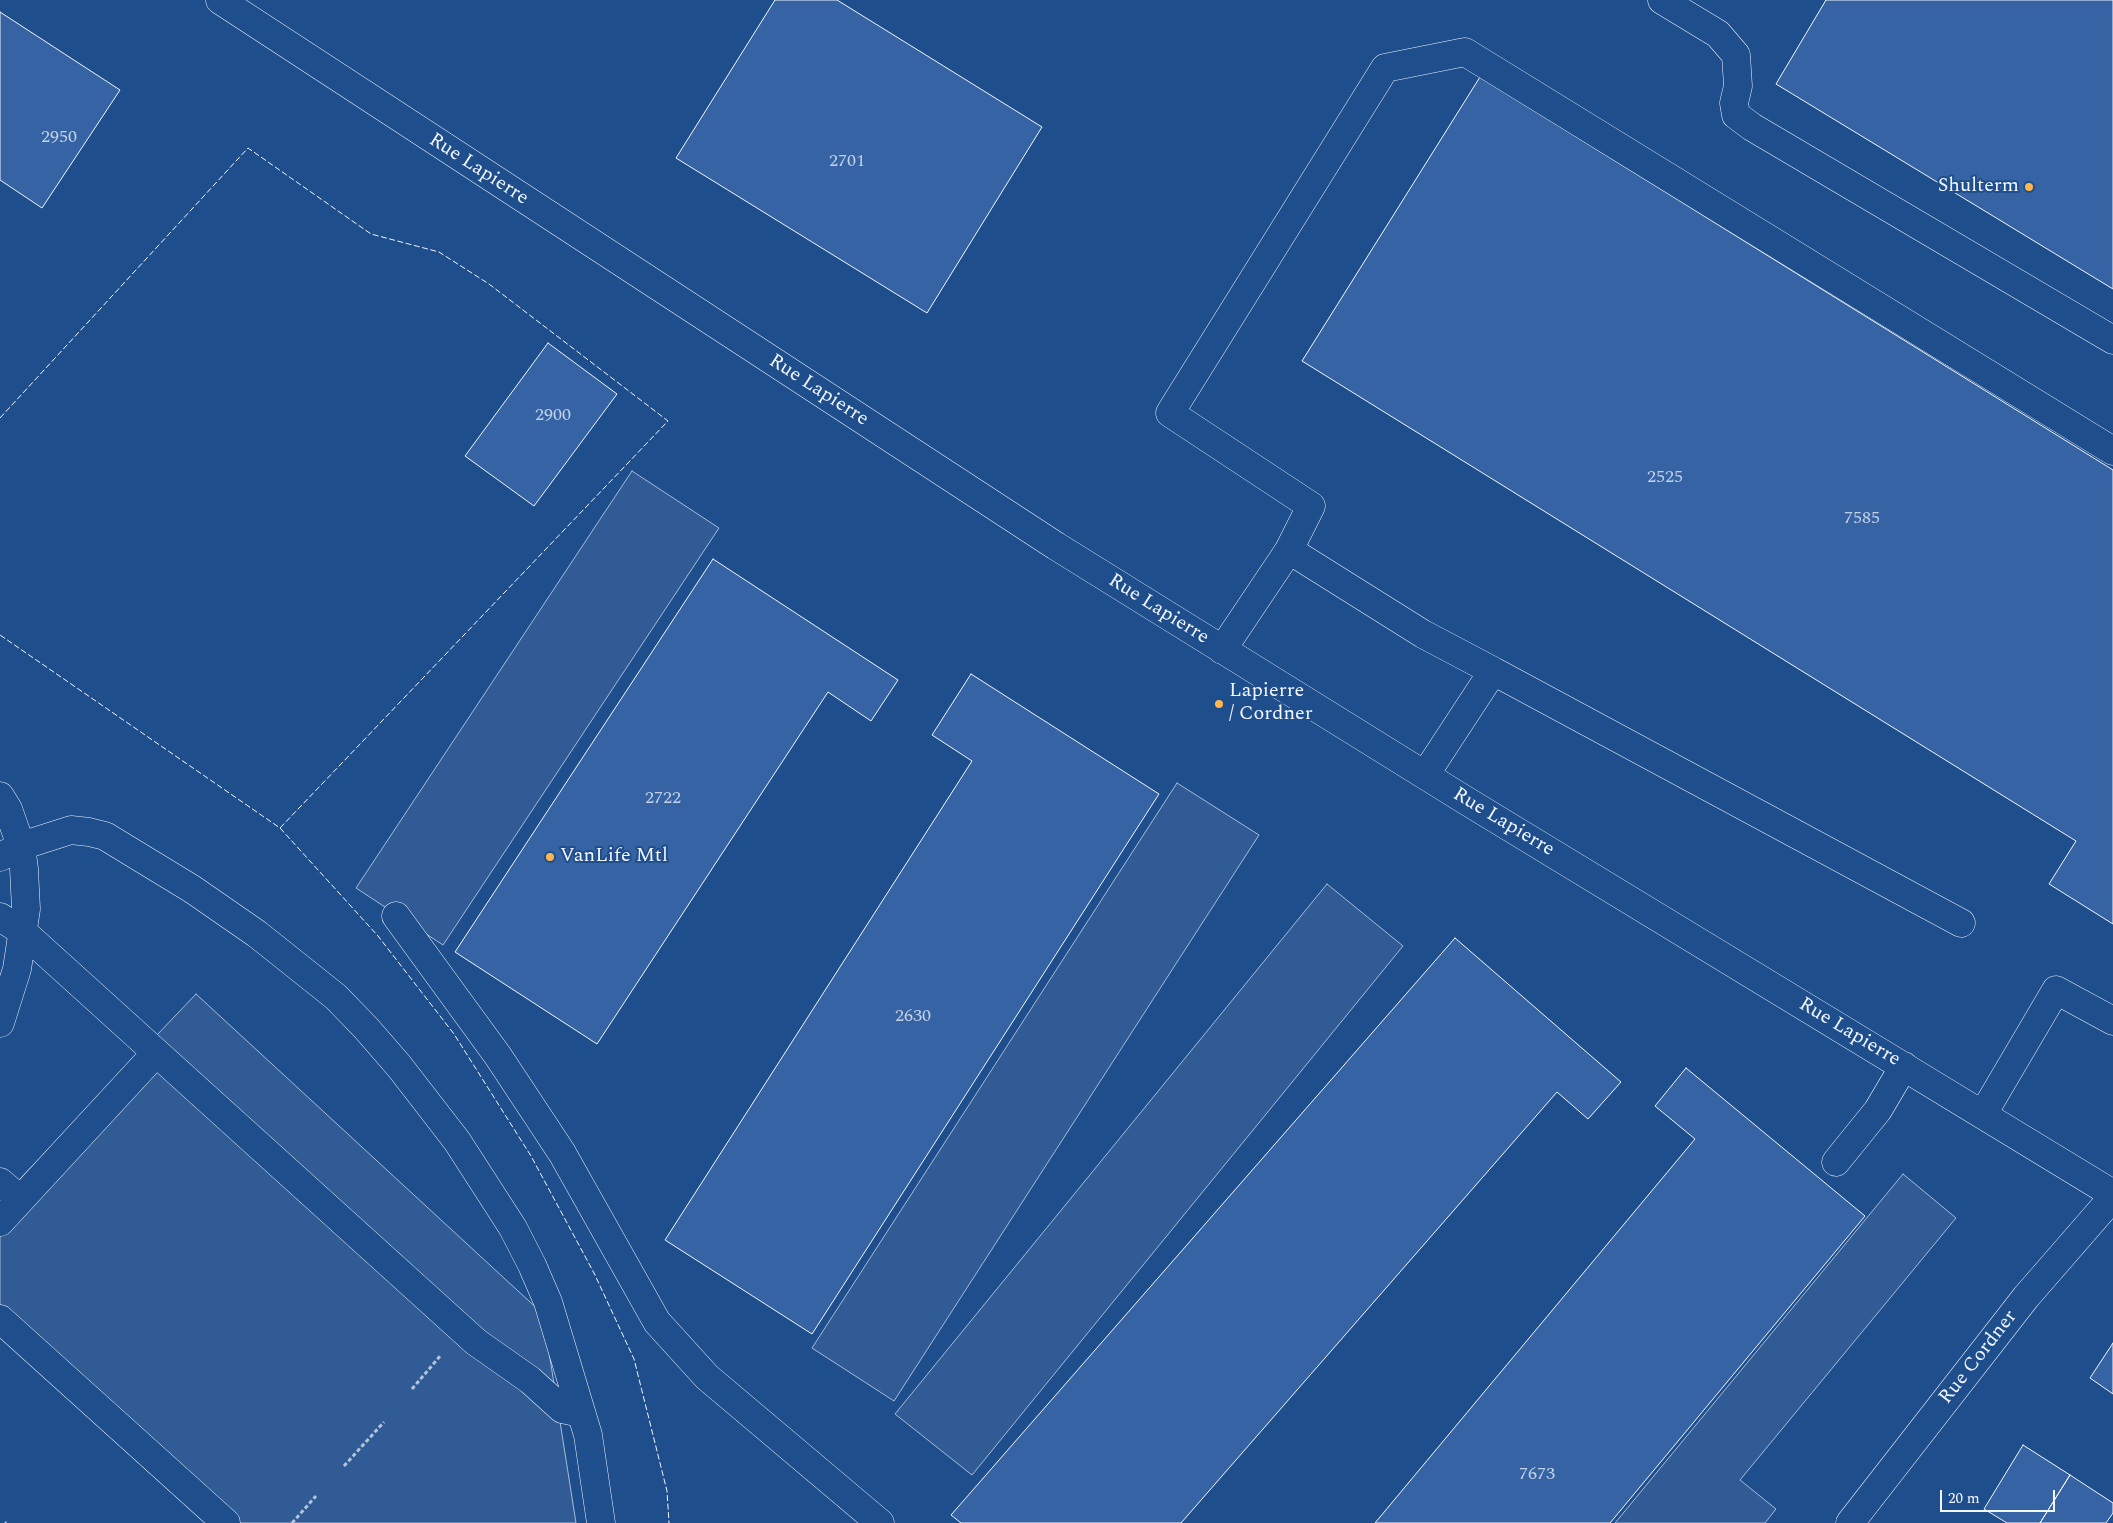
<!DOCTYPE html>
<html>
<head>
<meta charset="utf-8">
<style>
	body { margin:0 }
	#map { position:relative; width:2113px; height:1523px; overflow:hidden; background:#1f4e8c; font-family:Spectral,serif }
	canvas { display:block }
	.scale { position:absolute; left:1940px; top:1490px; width:115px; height:22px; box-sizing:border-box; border:2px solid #f2f6ff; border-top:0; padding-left:6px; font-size:15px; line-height:18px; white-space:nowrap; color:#f2f6ff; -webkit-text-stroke:4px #1f4e8c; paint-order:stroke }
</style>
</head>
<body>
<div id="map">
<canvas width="2113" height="1523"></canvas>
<div class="scale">20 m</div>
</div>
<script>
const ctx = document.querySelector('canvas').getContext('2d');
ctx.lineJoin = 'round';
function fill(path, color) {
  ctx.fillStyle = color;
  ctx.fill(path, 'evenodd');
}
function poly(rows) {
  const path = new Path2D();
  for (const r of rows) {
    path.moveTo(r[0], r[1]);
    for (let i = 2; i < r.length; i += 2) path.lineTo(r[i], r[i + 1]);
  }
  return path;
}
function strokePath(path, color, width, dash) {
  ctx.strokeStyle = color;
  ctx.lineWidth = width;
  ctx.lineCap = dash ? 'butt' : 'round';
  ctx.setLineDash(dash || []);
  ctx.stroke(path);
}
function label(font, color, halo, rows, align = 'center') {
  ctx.font = font + ' Spectral,serif';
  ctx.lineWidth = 4;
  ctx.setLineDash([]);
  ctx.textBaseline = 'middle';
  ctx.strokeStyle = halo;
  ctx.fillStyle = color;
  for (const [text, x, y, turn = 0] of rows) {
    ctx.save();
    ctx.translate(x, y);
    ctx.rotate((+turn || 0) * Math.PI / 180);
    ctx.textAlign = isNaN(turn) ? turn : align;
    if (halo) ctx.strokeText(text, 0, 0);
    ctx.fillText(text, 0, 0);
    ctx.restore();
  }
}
const built = poly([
	[632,471,719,528,443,945,356,888,632,471],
	[1177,783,1259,835,894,1401,812,1348,1177,783],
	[1327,884,1403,946,972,1475,895,1414,1327,884],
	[196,994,543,1314,576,1523,205,1523,0,1337,0,1200,196,994],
	[1903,1174,1956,1218,1740,1480,1776,1509,1765,1523,1615,1523,1903,1174]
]);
fill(built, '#305b95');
strokePath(built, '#a8bbd7', 1);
const building = poly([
	[775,0,837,0,1042,127,927,313,676,158,775,0],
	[1826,0,2113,0,2113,289,1776,84,1826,0],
	[0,12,120,90,42,208,0,180,0,12],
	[1480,77,2113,470,2113,924,2049,884,2076,841,1302,361,1480,77],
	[548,343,617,394,534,506,465,456,548,343],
	[713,559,898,680,871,721,828,692,597,1044,455,952,713,559],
	[971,674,1159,794,812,1334,665,1240,972,761,932,735,971,674],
	[1455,938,1621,1082,1588,1119,1557,1092,1181,1523,961,1523,951,1515,1455,938],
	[1686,1068,1865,1216,1610,1523,1375,1523,1695,1139,1655,1106,1686,1068],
	[2113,1343,2113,1394,2090,1378,2113,1343],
	[2023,1445,2070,1475,2040,1523,2007,1523,1984,1509,2023,1445],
	[2070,1475,2113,1503,2113,1513,2106,1523,2040,1523,2070,1475]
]);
fill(building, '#3563a3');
strokePath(building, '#f2f6ff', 1);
const minor = poly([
	[220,0,1056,546,1465,800,2113,1194],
	[1662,0,1718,34,1736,55,1738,86,1734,103,1736,115,1752,127,2113,340],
	[1289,550,1423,634,1493,671],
	[1222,650,1289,550,1311,506,1170,413,1385,68,1465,52,2113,451],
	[1425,775,1493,671,1961,923],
	[0,796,8,809,21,846,24,869,26,909,17,969,0,1023],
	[0,857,21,846,71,830,89,832,105,836,192,889,257,934,336,997,366,1028,399,1066,457,1141,513,1228,532,1265,548,1302,588,1435,601,1523],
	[396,916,498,1056,562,1153,657,1322,707,1377,880,1523],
	[0,917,23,932,476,1342,530,1380,562,1409,581,1413],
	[1983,1114,2056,990,2113,1021],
	[1836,1162,1878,1110,1904,1066],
	[0,1182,20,1199],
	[0,1222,156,1053],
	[0,1319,226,1523],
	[1850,1523,2026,1297,2113,1197]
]);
strokePath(minor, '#f2f6ff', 29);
strokePath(poly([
	[412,1389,441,1355],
	[344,1466,384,1422],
	[5,1522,6,1523],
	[292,1523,316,1496]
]), '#b3c4dc', 3, [4, 2.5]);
strokePath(minor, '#1f4e8c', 28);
strokePath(poly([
	[0,418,248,148,371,234,439,252,489,284,668,421,280,828,0,635],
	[280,828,378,936,454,1034,531,1156,594,1273,634,1359,667,1491,669,1523]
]), '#f2f6ff', 1, [6, 2.5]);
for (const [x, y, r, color] of [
	[2029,187,5,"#ffb74d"],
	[1219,704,5,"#ffb74d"],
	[550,857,5,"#ffb74d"]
]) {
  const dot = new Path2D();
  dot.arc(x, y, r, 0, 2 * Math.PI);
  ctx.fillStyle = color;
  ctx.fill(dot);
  strokePath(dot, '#1f4e8c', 2);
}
label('18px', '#c3d1e8', null, [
	["2950",59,138],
	["2701",847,162],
	["2900",553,416],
	["2525",1665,478],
	["7585",1862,519],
	["2722",663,799],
	["2630",913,1017],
	["7673",1537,1475]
]);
label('20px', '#f2f6ff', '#1f4e8c', [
	["Rue Lapierre",478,170,33],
	["Rue Lapierre",818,391,33],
	["Rue Lapierre",1158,610,32],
	["Rue Lapierre",1503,823,31],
	["Rue Lapierre",1849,1033,31],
	["Rue Cordner",1979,1358,-52]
]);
label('20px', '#f2f6ff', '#1f4e8c', [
	["Shulterm",2019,187,"right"],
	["Lapierre",1229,692],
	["/ Cordner",1229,715],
	["VanLife Mtl",560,857]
], 'left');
</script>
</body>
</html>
